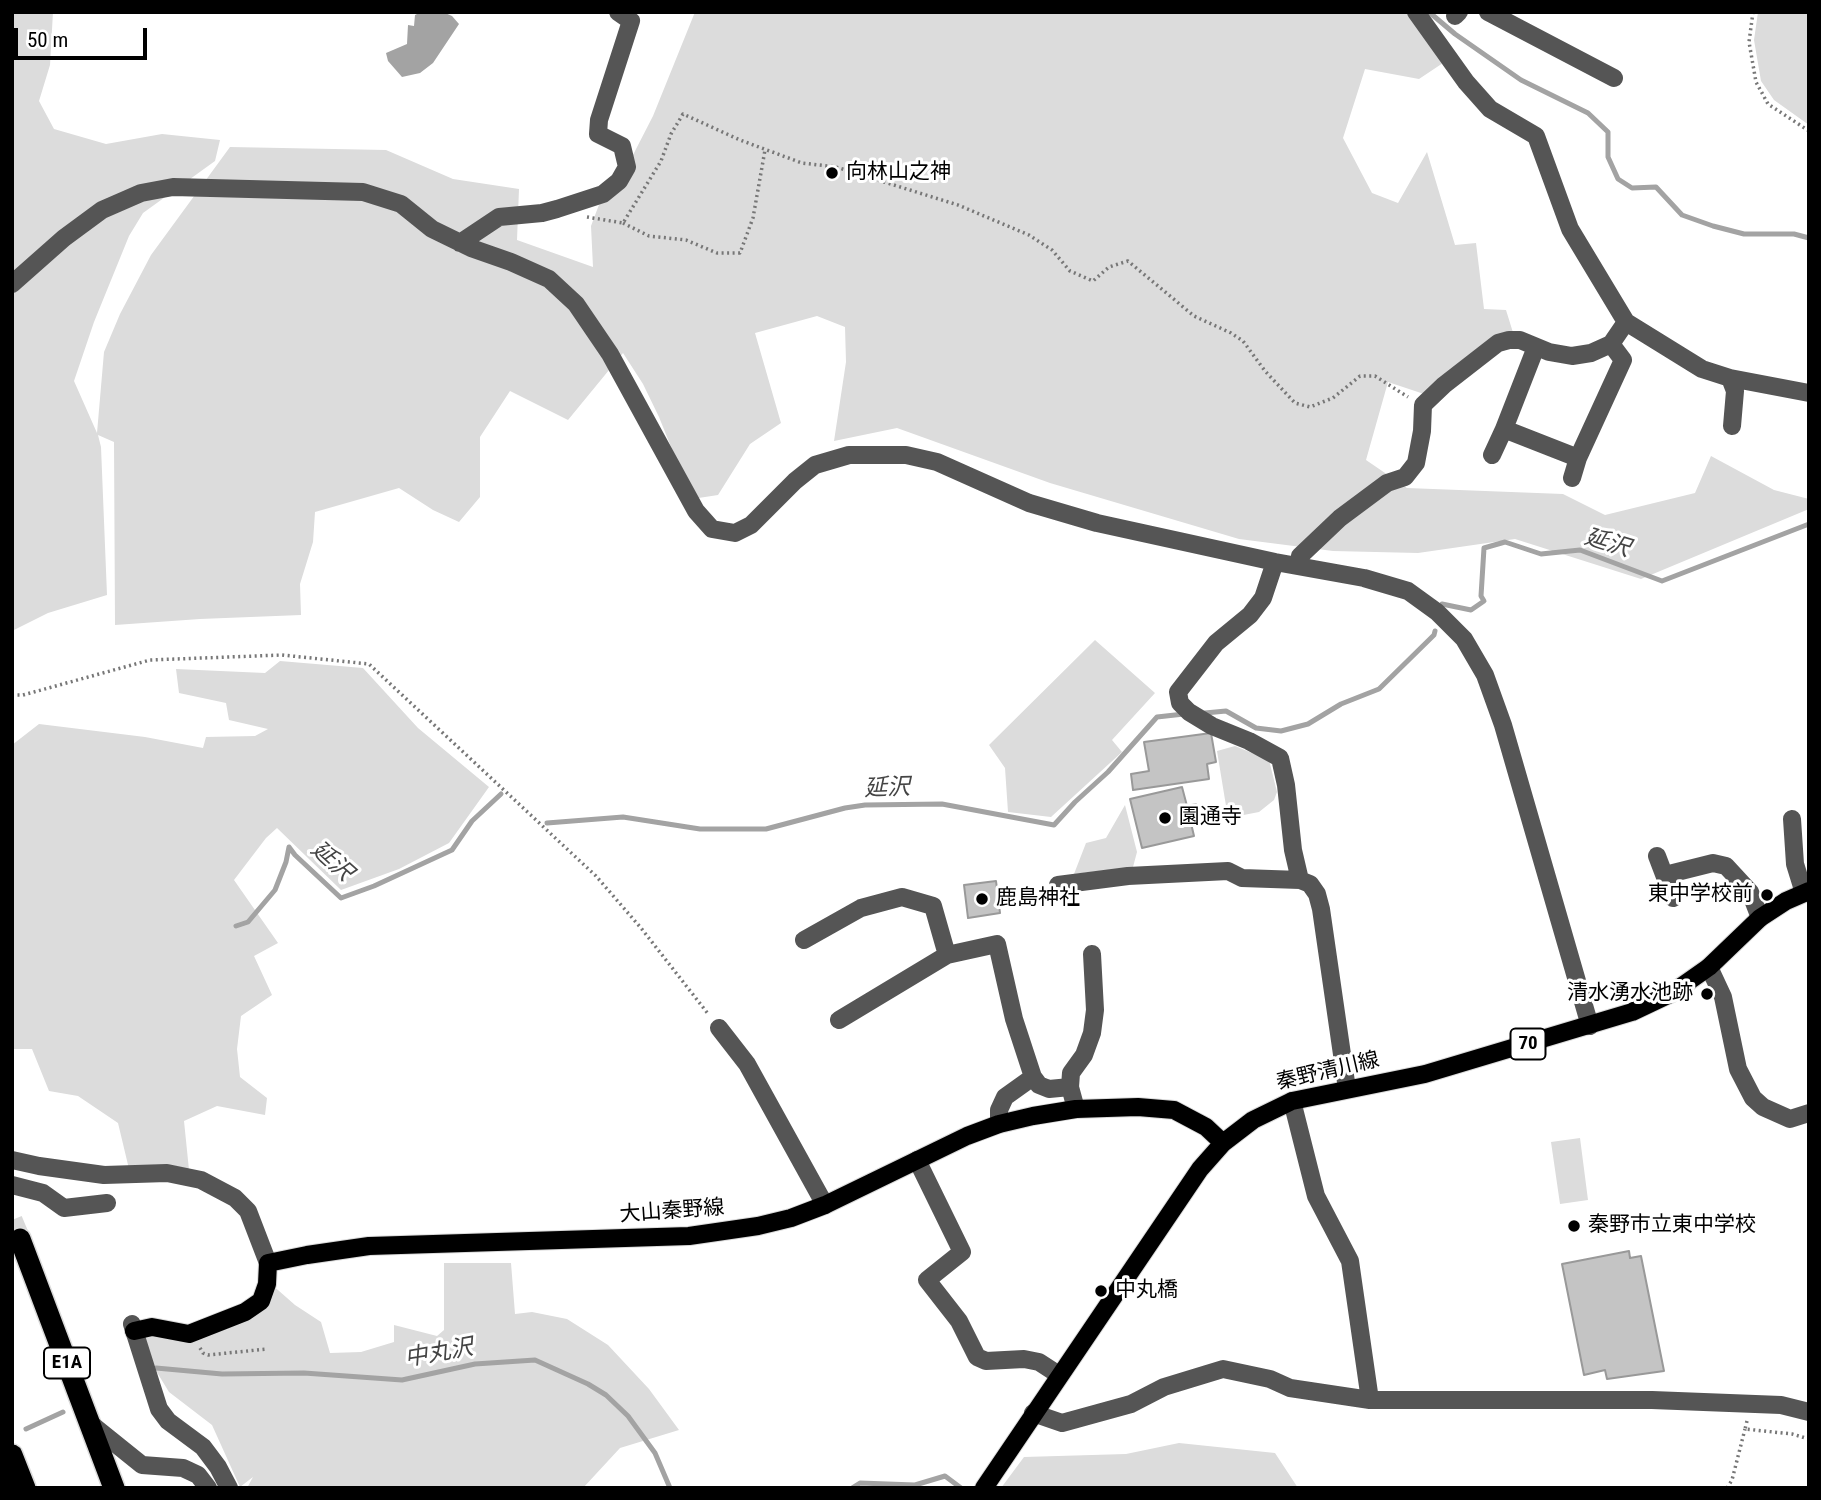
<!DOCTYPE html>
<html>
<head>
<meta charset="utf-8">
<style>
	body { margin:0 }
	#map { position:relative; width:1821px; height:1500px; overflow:hidden; background:#fff; font-family:"Roboto Condensed",sans-serif }
	canvas { display:block }
	.frame { position:absolute; inset:0; border:14px solid #000; pointer-events:none }
	.scale { position:absolute; left:14px; top:28px; width:133px; height:32px; box-sizing:border-box; border:4px solid #000; border-top:0; padding-left:9px; font-size:21px; line-height:24px; white-space:nowrap; color:#000; -webkit-text-stroke:5px #fff; paint-order:stroke }
</style>
</head>
<body>
<div id="map">
<canvas width="1821" height="1500"></canvas>
<div class="frame"></div>
<div class="scale">50 m</div>
</div>
<script>
const ctx = document.querySelector('canvas').getContext('2d');
ctx.lineJoin = 'round';
function fill(path, color) {
  ctx.fillStyle = color;
  ctx.fill(path, 'evenodd');
}
function poly(rows) {
  const path = new Path2D();
  for (const r of rows) {
    path.moveTo(r[0], r[1]);
    for (let i = 2; i < r.length; i += 2) path.lineTo(r[i], r[i + 1]);
  }
  return path;
}
function strokePath(path, color, width, dash) {
  ctx.strokeStyle = color;
  ctx.lineWidth = width;
  ctx.lineCap = dash ? 'butt' : 'round';
  ctx.setLineDash(dash || []);
  ctx.stroke(path);
}
function label(font, color, halo, rows, align = 'center') {
  ctx.font = font + ' "Roboto Condensed","Noto Sans JP",sans-serif';
  ctx.lineWidth = 6;
  ctx.setLineDash([]);
  ctx.textBaseline = 'middle';
  ctx.strokeStyle = halo;
  ctx.fillStyle = color;
  for (const [text, x, y, turn = 0] of rows) {
    ctx.save();
    ctx.translate(x, y);
    ctx.rotate((+turn || 0) * Math.PI / 180);
    ctx.textAlign = isNaN(turn) ? turn : align;
    if (halo) ctx.strokeText(text, 0, 0);
    ctx.fillText(text, 0, 0);
    ctx.restore();
  }
}
fill(poly([
	[12,12,53,12,50,65,39,101,54,129,106,144,162,134,220,140,215,161,143,213,129,236,94,322,74,381,97,433,104,352,120,314,151,255,230,147,386,150,453,179,519,189,517,240,593,267,591,226,603,194,616,188,653,116,695,12,1407,12,1443,63,1419,79,1365,69,1343,138,1372,193,1398,203,1427,152,1455,245,1476,243,1484,309,1506,310,1515,339,1424,394,1388,382,1366,460,1407,488,1563,494,1605,515,1695,493,1711,456,1774,490,1809,499,1809,509,1641,579,1515,539,1418,553,1333,551,1239,539,1050,483,897,428,834,441,846,362,845,327,817,316,755,333,781,423,750,444,718,495,692,499,659,417,643,384,623,353,568,420,510,391,480,437,480,497,459,522,433,510,399,488,315,512,313,542,300,584,301,615,200,619,115,625,114,442,98,435,101,447,107,595,48,613,12,631],
	[1758,12,1809,12,1809,125,1774,100,1761,81,1754,40],
	[1095,640,1155,693,1112,740,1122,752,1051,817,1008,812,1005,768,989,745],
	[280,661,363,668,418,728,489,787,449,843,399,869,341,890,277,828,266,838,234,880,278,943,254,956,272,995,241,1016,237,1049,240,1077,267,1098,265,1115,217,1106,184,1121,189,1170,129,1169,118,1123,78,1096,49,1091,32,1049,12,1049,12,745,39,724,145,737,203,748,206,737,255,736,268,729,229,720,226,703,179,693,176,669,265,673],
	[1235,746,1269,760,1277,792,1274,800,1259,812,1228,818,1217,751],
	[1125,805,1137,852,1133,867,1074,874,1086,843,1106,838],
	[1580,1138,1588,1200,1560,1204,1551,1142],
	[444,1263,511,1263,515,1314,532,1312,567,1319,608,1345,649,1389,679,1430,620,1448,583,1488,247,1488,253,1477,240,1487,212,1425,169,1392,150,1361,142,1335,227,1330,256,1311,270,1283,295,1305,321,1322,330,1353,361,1352,394,1342,394,1325,437,1336,444,1330],
	[1179,1443,1275,1453,1298,1488,1001,1488,1024,1457,1126,1454]
]), '#dcdcdc');
fill(poly([
	[421,12,443,12,452,16,459,24,433,63,420,73,402,77,388,61,386,53,407,44,408,25,414,26,415,15]
]), '#a3a3a3');
strokePath(poly([
	[1429,12,1455,34,1521,80,1588,113,1608,132,1608,157,1618,179,1632,188,1656,187,1682,215,1713,226,1744,234,1794,234,1809,238],
	[1442,604,1471,610,1484,601,1481,596,1484,548,1505,542,1541,554,1580,550,1662,581,1809,524],
	[1205,713,1226,711,1256,728,1281,731,1308,724,1341,704,1379,689,1434,635,1435,631],
	[547,823,623,817,700,829,766,829,845,808,865,805,942,804,1054,825,1075,802,1108,772,1157,717,1184,714],
	[236,926,248,922,275,890,286,862,289,847,295,855,341,898,374,886,452,850,472,821,501,794],
	[156,1368,222,1374,304,1373,402,1380,475,1364,535,1360,588,1384,606,1395,628,1416,655,1453,670,1488],
	[26,1429,63,1412],
	[852,1488,860,1483,915,1485,945,1476,961,1488]
]), '#a3a3a3', 5);
const building = poly([
	[1211,733,1216,762,1207,764,1209,779,1133,790,1131,774,1149,771,1144,742,1211,733],
	[1182,787,1187,806,1196,804,1199,816,1190,819,1194,836,1142,848,1130,799,1182,787],
	[996,881,1000,913,968,918,964,885,996,881],
	[1629,1251,1630,1258,1641,1256,1664,1371,1607,1379,1605,1370,1584,1375,1562,1264,1629,1251]
]);
fill(building, '#c4c4c4');
strokePath(building, '#999', 2);
strokePath(poly([
	[12,1220,20,1239]
]), '#d9d9d9', 21, [21, 10]);
const major = poly([
	[134,1331,152,1327,189,1334,245,1312,261,1301,267,1284,268,1263,307,1255,369,1246,689,1236,758,1226,791,1218,825,1205,967,1136,999,1124,1033,1116,1076,1109,1138,1107,1174,1110,1206,1127,1223,1143],
	[984,1488,1200,1169,1223,1143,1253,1120,1292,1101,1425,1074,1632,1012,1672,993,1709,967,1760,918,1786,901,1809,891]
]);
const highway = poly([
	[20,1239,114,1488],
	[12,1455,25,1488]
]);
strokePath(major, '#dbdbdb', 20);
strokePath(highway, '#dbdbdb', 24);
strokePath(poly([
	[1753,12,1749,42,1756,82,1768,104,1809,131],
	[587,217,623,223,661,161,671,134,683,114,740,140,802,163,836,167,958,205,1029,235,1052,250,1070,271,1093,281,1109,267,1128,261,1194,316,1231,333,1243,341,1265,371,1295,403,1310,407,1333,398,1360,376,1375,376,1408,397],
	[623,223,649,236,686,240,717,253,740,253,753,218,765,150],
	[12,695,23,695,150,660,282,655,369,664,596,876,641,928,709,1015],
	[200,1348,203,1353,208,1355,267,1349],
	[1747,1421,1745,1429,1792,1434,1809,1439],
	[1727,1488,1732,1480,1745,1429]
]), '#777', 3.5, [2, 3.5]);
strokePath(poly([
	[1416,12,1466,82,1490,109,1536,136,1570,229,1626,322,1702,369,1730,378,1809,393],
	[1488,12,1614,78],
	[1455,16,1459,12],
	[460,243,499,217,542,213,557,209,603,194,619,181,627,167,622,146,598,134,599,120,631,21,618,12],
	[12,284,64,238,102,210,141,193,173,187,363,192,401,204,432,229,471,248,511,262,549,279,576,304,610,354,696,511,712,529,735,533,751,525,795,481,815,465,849,455,906,455,937,462,1029,503,1097,523,1275,562,1364,578,1408,591,1437,612,1464,639,1485,675,1503,725,1590,1026],
	[1536,347,1504,429,1578,458,1623,360,1611,344],
	[1730,378,1735,391,1732,426],
	[1492,455,1504,429],
	[1572,478,1578,458],
	[1275,562,1263,598,1250,615,1216,643,1178,692,1180,703,1189,712,1212,726,1249,741,1280,758,1286,785,1293,850,1300,880],
	[1298,566,1300,556,1340,518,1387,483,1405,477,1416,463,1422,431,1423,405,1444,385,1498,343,1509,340,1520,340,1549,352,1572,356,1591,353,1611,344,1626,322],
	[1792,819,1795,864,1804,893],
	[1657,856,1673,898],
	[1665,875,1713,863,1726,866,1750,892,1760,918],
	[1058,885,1128,876,1228,871,1242,878,1300,880,1310,884,1317,894,1321,909,1347,1089],
	[804,940,861,908,902,897,933,906,947,955],
	[1709,967,1723,997,1738,1069,1753,1098,1763,1107,1790,1119,1809,1113],
	[839,1020,947,955,997,944,1014,1019,1033,1077],
	[719,1028,747,1064,825,1205],
	[1292,1101,1316,1196,1350,1261,1370,1400],
	[1076,1109,1070,1087,1071,1073,1084,1055,1092,1033,1095,1010,1092,954],
	[999,1124,999,1110,1005,1097,1033,1077,1039,1085,1049,1089,1070,1087],
	[12,1160,39,1166,104,1175,167,1173,201,1180,235,1198,248,1211,268,1263],
	[917,1160,962,1252,927,1280,959,1321,977,1357,986,1361,1024,1359,1039,1362,1059,1375],
	[12,1185,43,1193,64,1208,107,1203],
	[132,1324,159,1409,168,1421,203,1447,218,1467,229,1488],
	[1033,1413,1062,1423,1131,1404,1164,1387,1223,1369,1270,1379,1290,1388,1370,1400,1652,1400,1781,1405,1809,1412],
	[91,1424,142,1465,183,1468,198,1475,208,1488]
]), '#555', 18);
strokePath(major, '#000', 18);
strokePath(highway, '#000', 21);
for (const [x, y, r, color] of [
	[832,173,7,"#000"],
	[1165,818,7,"#000"],
	[1767,895,7,"#000"],
	[982,899,7,"#000"],
	[1707,994,7,"#000"],
	[1574,1226,7,"#000"],
	[1101,1291,7,"#000"]
]) {
  const dot = new Path2D();
  dot.arc(x, y, r, 0, 2 * Math.PI);
  ctx.fillStyle = color;
  ctx.fill(dot);
  strokePath(dot, '#fff', 2.5);
}
for (const [x, y, w] of [
	[1528,1044,35],
	[67,1363,46]
]) {
  const box = new Path2D();
  box.roundRect(x - w / 2, y - 15.5, w, 31, 5);
  ctx.fillStyle = '#fff';
  ctx.fill(box);
  strokePath(box, '#000', 2);
}
label('bold 19px', '#000', null, [
	["70",1528,1044],
	["E1A",67,1363]
]);
label('21px', '#000', '#fff', [
	["向林山之神",846,173],
	["園通寺",1179,818],
	["東中学校前",1753,895,"right"],
	["鹿島神社",996,899],
	["清水湧水池跡",1693,994,"right"],
	["秦野市立東中学校",1588,1226],
	["中丸橋",1115,1291]
], 'left');
label('21px', '#000', '#fff', [
	["秦野清川線",1328,1072,-13],
	["大山秦野線",672,1212,-4]
]);
label('italic 23px', '#444', '#fff', [
	["延沢",1607,544,17],
	["延沢",887,789,-2],
	["延沢",331,862,42],
	["中丸沢",439,1354,-10]
]);
</script>
</body>
</html>
